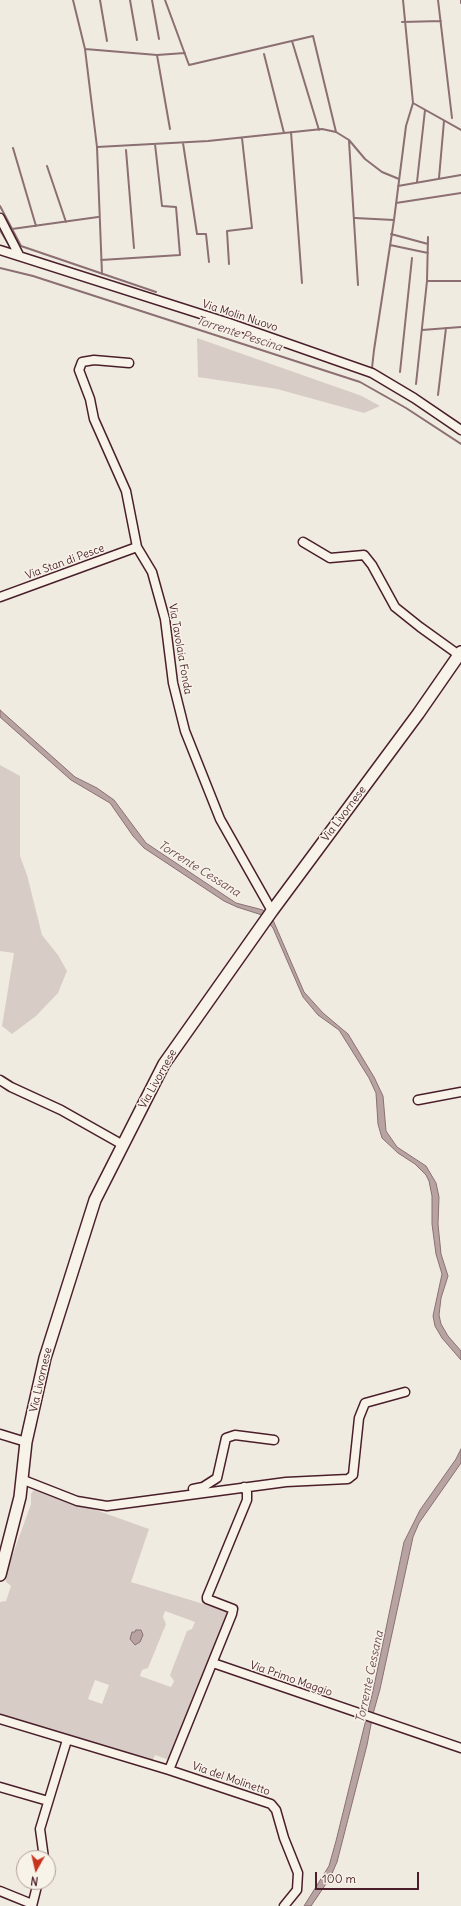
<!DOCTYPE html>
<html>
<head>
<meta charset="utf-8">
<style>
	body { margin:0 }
	#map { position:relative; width:461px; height:1906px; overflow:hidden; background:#f0ebe0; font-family:Delius,sans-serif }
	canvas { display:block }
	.north { position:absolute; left:16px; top:1850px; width:40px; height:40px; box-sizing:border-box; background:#f7f3e8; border:1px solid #b29e9c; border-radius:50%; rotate:188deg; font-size:11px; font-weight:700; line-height:16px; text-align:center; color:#4a1f2b }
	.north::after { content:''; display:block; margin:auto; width:14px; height:18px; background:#c8321e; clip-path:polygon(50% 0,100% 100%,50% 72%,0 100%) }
	.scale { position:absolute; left:315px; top:1872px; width:104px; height:18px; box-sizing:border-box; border:2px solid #4a1f2b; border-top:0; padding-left:5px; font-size:12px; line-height:14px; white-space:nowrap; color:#4a1f2b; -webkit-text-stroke:3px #f7f3e8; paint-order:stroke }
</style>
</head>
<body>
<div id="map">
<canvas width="461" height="1906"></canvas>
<div class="north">N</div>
<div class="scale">100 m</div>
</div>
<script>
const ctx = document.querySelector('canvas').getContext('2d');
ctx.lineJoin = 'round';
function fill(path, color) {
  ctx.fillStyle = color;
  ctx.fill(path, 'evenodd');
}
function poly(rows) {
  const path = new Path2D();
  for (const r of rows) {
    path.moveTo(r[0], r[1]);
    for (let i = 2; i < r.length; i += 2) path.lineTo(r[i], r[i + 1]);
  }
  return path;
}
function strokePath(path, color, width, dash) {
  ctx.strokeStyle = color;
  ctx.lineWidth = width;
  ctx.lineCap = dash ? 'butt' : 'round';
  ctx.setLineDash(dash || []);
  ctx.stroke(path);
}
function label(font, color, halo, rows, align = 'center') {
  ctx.font = font + ' Delius,sans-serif';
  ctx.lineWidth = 3;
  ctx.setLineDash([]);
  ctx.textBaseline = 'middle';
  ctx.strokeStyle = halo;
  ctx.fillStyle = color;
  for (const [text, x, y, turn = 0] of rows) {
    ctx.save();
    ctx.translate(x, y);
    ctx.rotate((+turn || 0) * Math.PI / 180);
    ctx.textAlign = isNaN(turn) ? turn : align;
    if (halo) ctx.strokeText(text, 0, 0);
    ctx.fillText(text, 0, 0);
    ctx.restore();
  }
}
fill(poly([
	[197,338,362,396,380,406,364,413,277,389,198,377],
	[0,765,20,776,20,856,27,875,42,935,58,955,67,971,58,993,36,1016,12,1034,2,1026,14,953,0,951],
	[37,1489,149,1529,131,1582,230,1612,169,1760,155,1755,152,1762,0,1716,0,1602,6,1601,11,1586,6,1582,5,1576,31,1504,31,1494,33,1491],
	[165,1611,195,1622,192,1629,187,1631,170,1675,174,1681,171,1687,140,1676,142,1670,148,1668,166,1624,163,1617],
	[95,1680,109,1685,102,1704,88,1699]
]), '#d8cdc6');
const water = poly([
	[0,710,75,777,97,788,114,800,146,843,236,903,263,910,273,920,304,992,323,1013,348,1034,374,1077,383,1096,386,1131,397,1147,426,1166,436,1183,439,1197,438,1224,441,1254,448,1276,441,1298,439,1315,441,1324,448,1336,461,1351,461,1360,442,1338,435,1326,433,1316,442,1274,436,1254,432,1224,432,1196,429,1181,426,1175,415,1164,398,1153,382,1138,378,1124,376,1093,369,1078,339,1030,318,1015,303,997,273,928,262,915,237,907,224,901,144,848,133,836,110,803,71,780,0,717,0,710],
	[461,1449,461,1463,419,1523,413,1537,380,1689,373,1714,367,1745,337,1862,330,1878,311,1906,304,1906,329,1866,336,1841,373,1691,404,1542,420,1510,456,1459,461,1449],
	[136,1630,141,1630,143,1635,140,1642,135,1645,130,1639,132,1632,135,1632,136,1630]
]);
fill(water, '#b7a4a2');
strokePath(water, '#8b6f72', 1);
strokePath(poly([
	[73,0,85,49,97,147,102,274],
	[100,0,107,41],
	[130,0,137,40],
	[152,0,159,39],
	[165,0,189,65,313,36,336,132],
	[403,0,413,103,461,130],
	[438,0,452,118],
	[461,0,461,3],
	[402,22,441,21],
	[292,41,319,130],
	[85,49,157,55,185,53],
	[264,54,284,133],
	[157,55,170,129],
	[291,132,302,283],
	[349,141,358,285],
	[183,143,197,234,206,234,209,262],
	[97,147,208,141,322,129,336,132,349,140,365,159,382,172,399,179],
	[13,148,36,226],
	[126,150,134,248],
	[47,166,66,222],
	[439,178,444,121],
	[417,182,425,110],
	[398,186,461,175],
	[396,203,461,193],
	[0,206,21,246,156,292],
	[355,218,394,220],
	[12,229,98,217],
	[0,230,9,245],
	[391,234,428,244],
	[390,245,428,253],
	[101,260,180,255,176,207,162,206,155,144],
	[229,264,227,231,252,228,242,138],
	[0,268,33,276,360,382,406,408,461,444],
	[427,281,461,281],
	[422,330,461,327],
	[375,370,372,368,374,350,394,220,406,126,413,103],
	[400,372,412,258],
	[416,384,427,281,428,237],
	[438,395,446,328]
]), '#8b6f72', 2);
const street = poly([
	[0,218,19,255],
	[0,250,229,323,372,373,414,398,461,430],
	[129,363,94,360,82,362,79,370,90,399,94,419,126,491,137,547,152,572,165,619,173,683,185,731,220,819,272,911],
	[303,542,330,558,364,555,372,565,395,607,420,627,459,655],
	[0,597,137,547],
	[0,1080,11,1087,61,1110,123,1145],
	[418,1100,461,1092],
	[0,1434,26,1442],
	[21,1479,77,1501,107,1506,286,1482,348,1479,353,1475,359,1418,365,1403,405,1392],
	[193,1489,203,1487,217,1478,226,1438,235,1435,274,1440],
	[213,1663,461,1748],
	[0,1719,169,1770,232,1614,233,1609,207,1599,207,1597,247,1500,247,1492,244,1487],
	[169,1770,271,1804,276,1810,284,1838,298,1873,297,1890,284,1906],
	[0,1787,48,1801],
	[44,1858,40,1829,67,1740],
	[0,1891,32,1904],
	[32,1906,38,1882]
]);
const secondary = poly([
	[0,1575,20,1497,26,1442,45,1358,95,1200,164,1064,272,911,418,714,461,652]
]);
strokePath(street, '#4a1f2b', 11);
strokePath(secondary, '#4a1f2b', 14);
strokePath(street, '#f7f3e8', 8);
strokePath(secondary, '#f7f3e8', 11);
label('11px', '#4a1f2b', '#f7f3e8', [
	["Via Molin Nuovo",240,316,18],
	["Via Stan di Pesce",65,562,-20],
	["Via Tavolaia Fonda",180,649,80],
	["Via Livornese",344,814,-53],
	["Via Livornese",158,1079,-61],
	["Via Livornese",41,1380,-77],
	["Via Primo Maggio",291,1679,19],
	["Via del Molinetto",231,1779,19]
]);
label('italic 12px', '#704e55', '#f7f3e8', [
	["Torrente Pescina",239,334,18],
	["Torrente Cessana",199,869,32],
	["Torrente Cessana",370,1677,-78]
]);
</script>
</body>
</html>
